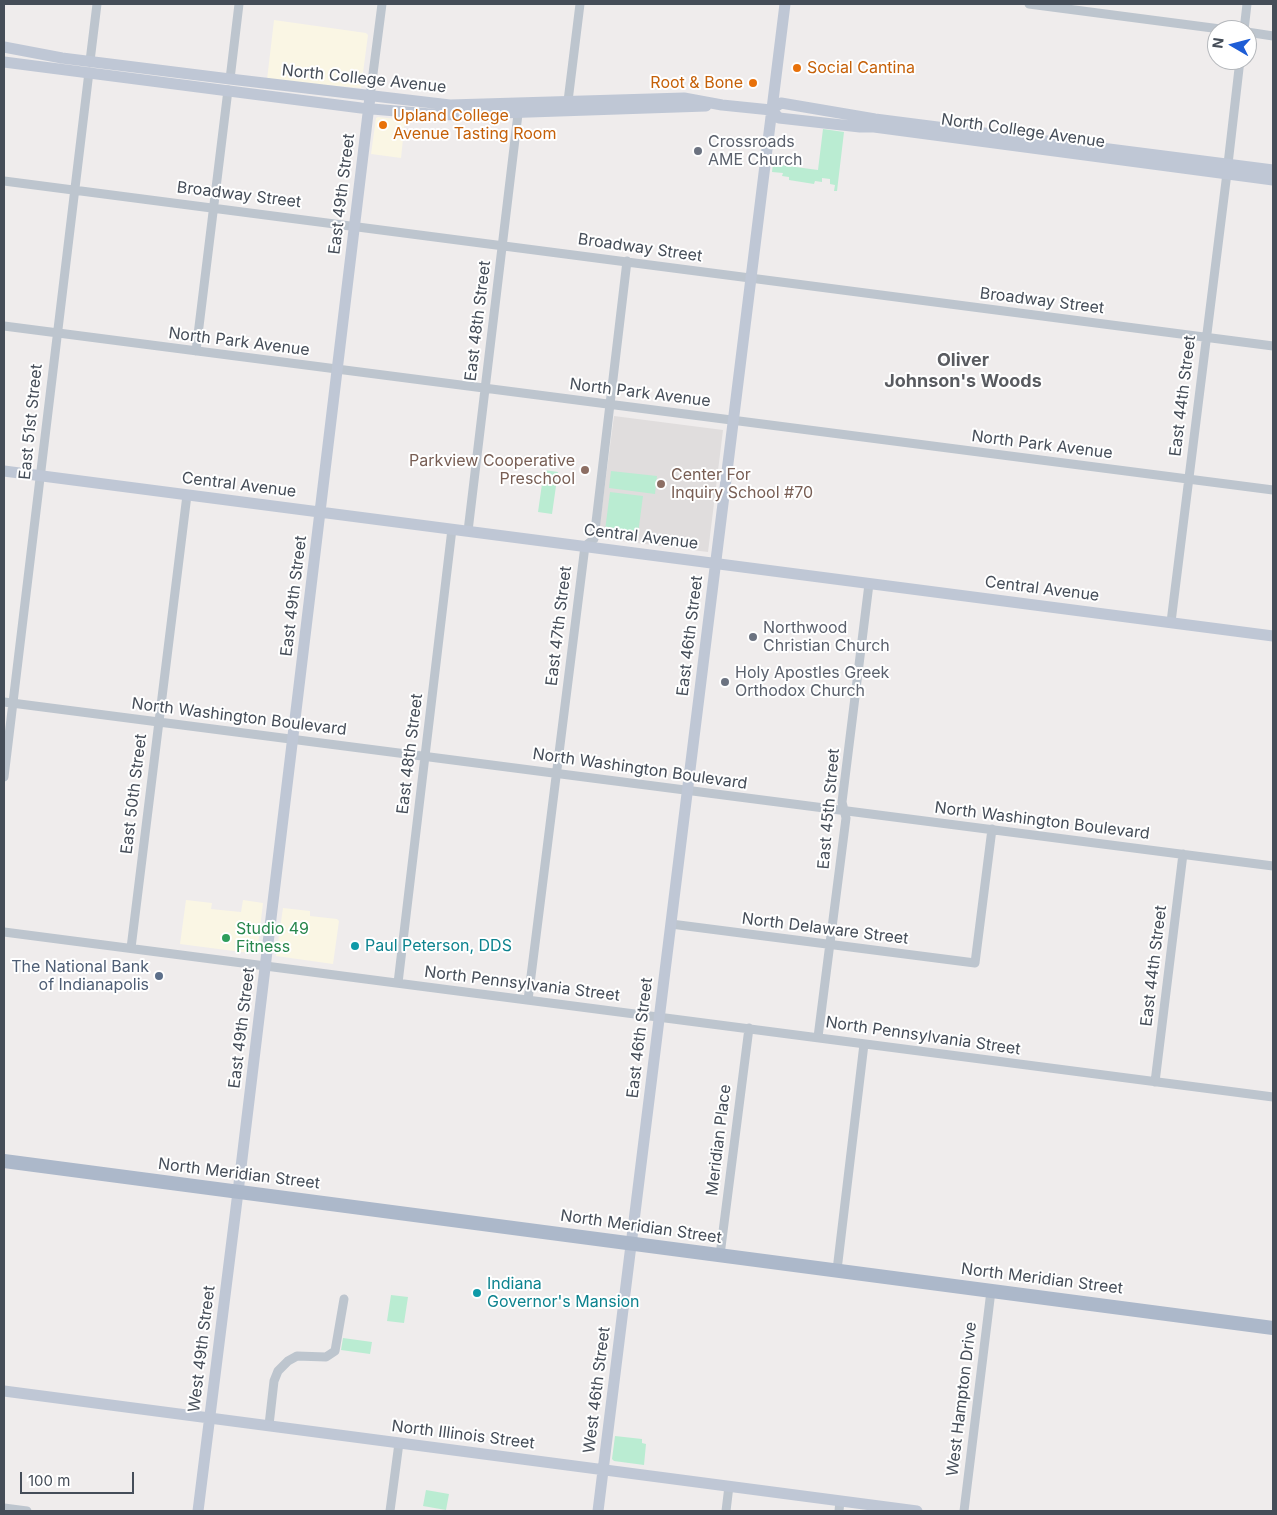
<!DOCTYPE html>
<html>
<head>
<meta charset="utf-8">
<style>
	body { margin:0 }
	#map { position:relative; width:1277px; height:1515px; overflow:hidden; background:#efecec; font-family:Inter,sans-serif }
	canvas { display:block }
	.frame { position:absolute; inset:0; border:5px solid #454d58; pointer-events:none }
	.north { position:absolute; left:1207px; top:20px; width:50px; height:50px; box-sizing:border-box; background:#fff; border:1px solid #b5b8bc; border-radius:50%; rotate:278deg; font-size:14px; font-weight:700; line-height:20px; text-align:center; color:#454d58 }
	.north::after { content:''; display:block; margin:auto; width:18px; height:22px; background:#1e5dd6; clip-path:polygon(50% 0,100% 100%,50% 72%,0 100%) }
	.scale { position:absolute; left:20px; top:1472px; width:114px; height:22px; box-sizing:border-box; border:2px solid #454d58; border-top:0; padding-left:6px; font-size:15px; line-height:18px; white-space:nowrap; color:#454d58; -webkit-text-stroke:4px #fff; paint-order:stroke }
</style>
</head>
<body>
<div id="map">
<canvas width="1277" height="1515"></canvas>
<div class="frame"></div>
<div class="north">N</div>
<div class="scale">100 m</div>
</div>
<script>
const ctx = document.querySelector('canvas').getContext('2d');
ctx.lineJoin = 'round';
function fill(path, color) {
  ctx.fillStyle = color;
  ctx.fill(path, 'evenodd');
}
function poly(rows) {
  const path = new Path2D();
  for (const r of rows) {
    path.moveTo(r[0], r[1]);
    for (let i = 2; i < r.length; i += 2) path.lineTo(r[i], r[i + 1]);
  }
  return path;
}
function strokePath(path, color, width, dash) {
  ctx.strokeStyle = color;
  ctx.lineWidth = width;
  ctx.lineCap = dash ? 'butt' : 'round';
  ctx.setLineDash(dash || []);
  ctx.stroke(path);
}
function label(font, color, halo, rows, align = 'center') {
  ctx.font = font + ' Inter,sans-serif';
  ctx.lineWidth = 4;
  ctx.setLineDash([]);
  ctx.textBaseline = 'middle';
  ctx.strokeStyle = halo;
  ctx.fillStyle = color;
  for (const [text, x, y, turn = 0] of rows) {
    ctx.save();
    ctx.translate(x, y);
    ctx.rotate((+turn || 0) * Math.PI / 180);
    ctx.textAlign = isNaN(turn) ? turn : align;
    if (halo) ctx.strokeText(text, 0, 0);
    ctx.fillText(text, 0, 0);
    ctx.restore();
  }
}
fill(poly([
	[274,20,366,33,368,35,361,88,267,80],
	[378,117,405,120,401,158,371,154,376,118],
	[186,900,212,903,211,909,241,912,243,900,263,903,257,954,180,944],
	[283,908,310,911,310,916,337,919,339,921,333,964,276,956]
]), '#faf6e4');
fill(poly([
	[614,416,723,430,708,552,598,538]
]), '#e0dddd');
fill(poly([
	[823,129,844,132,837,191,834,191,835,185,830,184,830,179,822,178,822,182,815,181,814,184,789,180,789,177,782,176,783,173,772,172,773,164,818,170],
	[544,470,558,472,552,514,538,512],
	[611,471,657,476,655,494,609,488],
	[610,492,643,496,638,534,605,530],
	[391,1295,408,1297,404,1323,387,1321],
	[343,1338,372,1342,370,1354,341,1350],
	[615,1436,642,1439,642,1443,646,1444,644,1465,614,1461,612,1459],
	[426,1490,449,1494,446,1510,423,1506]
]), '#baecd2');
strokePath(poly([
	[1029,4,1228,30],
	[1244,30,1247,4],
	[1247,32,1273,36],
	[90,61,97,4],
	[230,79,239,4],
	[370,97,382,4],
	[568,101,580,4],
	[1228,164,1240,60],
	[4,181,1273,346],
	[4,326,1273,490],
	[196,351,228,90],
	[468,531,518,114],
	[1171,622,1227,173],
	[4,702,1273,866],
	[4,777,89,72],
	[671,924,975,963,992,829],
	[4,932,1273,1097],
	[131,948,187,495],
	[398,983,452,529],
	[528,1000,585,546,594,539,627,261],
	[818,1037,846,818,842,802,869,584],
	[1155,1082,1183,854],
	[720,1255,749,1028],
	[837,1270,864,1044],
	[269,1425,274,1381,278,1371,288,1361,297,1356,326,1357,335,1351,344,1299],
	[4,1508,27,1511],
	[390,1511,399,1443],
	[726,1511,729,1486],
	[839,1511,840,1501],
	[964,1511,991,1291]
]), '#bdc5ce', 9);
strokePath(poly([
	[4,47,62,58,230,79,450,105,684,98,722,105,771,110,781,103,875,119,1273,170],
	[4,62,361,108,442,115,706,106],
	[771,110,779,118,860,127,874,127,1273,180],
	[4,471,1273,636],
	[4,1391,917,1511],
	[198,1511,238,1192,370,97],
	[598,1511,785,4]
]), '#bfc7d5', 11);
strokePath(poly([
	[4,1161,1273,1328]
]), '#acb8ca', 14);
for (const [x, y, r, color] of [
	[797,68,5,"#e8710a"],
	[753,83,5,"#e8710a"],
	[383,125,5,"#e8710a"],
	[698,151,5,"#6b7280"],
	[585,470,5,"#8d6e63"],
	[661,484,5,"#8d6e63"],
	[753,637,5,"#6b7280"],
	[725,682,5,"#6b7280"],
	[226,938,5,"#2e9e5b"],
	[355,946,5,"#0f9aa8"],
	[159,976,5,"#5c6f8a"],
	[477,1293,5,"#0f9aa8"]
]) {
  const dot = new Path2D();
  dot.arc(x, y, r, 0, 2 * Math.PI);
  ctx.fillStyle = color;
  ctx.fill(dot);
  strokePath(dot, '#fff', 2);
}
label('16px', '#c56008', '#fff', [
	["Social Cantina",807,68],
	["Root & Bone",743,83,"right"],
	["Upland College",393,116],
	["Avenue Tasting Room",393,134]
], 'left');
label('16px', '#454d58', '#fff', [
	["North College Avenue",364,79,6],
	["North College Avenue",1023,131,8],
	["East 49th Street",342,194,-83],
	["Broadway Street",239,195,7],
	["Broadway Street",640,248,8],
	["Broadway Street",1042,301,7],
	["East 48th Street",478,321,-83],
	["North Park Avenue",239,342,7],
	["North Park Avenue",640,393,7],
	["East 44th Street",1183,396,-83],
	["East 51st Street",31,422,-84],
	["North Park Avenue",1042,445,7],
	["Central Avenue",239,485,7],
	["Central Avenue",641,537,7],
	["Central Avenue",1042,589,7],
	["East 49th Street",294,596,-83],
	["East 47th Street",559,626,-83],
	["East 46th Street",690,636,-83],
	["North Washington Boulevard",239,717,7],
	["East 48th Street",410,754,-83],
	["North Washington Boulevard",640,769,8],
	["East 50th Street",134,794,-83],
	["East 45th Street",829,809,-85],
	["North Washington Boulevard",1042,821,7],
	["North Delaware Street",825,929,7],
	["East 44th Street",1154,966,-83],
	["North Pennsylvania Street",522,984,7],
	["East 49th Street",242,1028,-83],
	["North Pennsylvania Street",923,1036,8],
	["East 46th Street",640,1038,-83],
	["Meridian Place",719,1140,-83],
	["North Meridian Street",239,1174,7],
	["North Meridian Street",641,1227,8],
	["North Meridian Street",1042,1279,7],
	["West 49th Street",202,1349,-83],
	["West 46th Street",597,1390,-83],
	["West Hampton Drive",962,1399,-83],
	["North Illinois Street",463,1435,7]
]);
label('16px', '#5b616d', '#fff', [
	["Crossroads",708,142],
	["AME Church",708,160],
	["Northwood",763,628],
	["Christian Church",763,646],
	["Holy Apostles Greek",735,673],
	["Orthodox Church",735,691]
], 'left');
label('16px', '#785e54', '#fff', [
	["Parkview Cooperative",575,461],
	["Preschool",575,479],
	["Center For",671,475,"left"],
	["Inquiry School #70",671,493,"left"]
], 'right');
label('16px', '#27864d', '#fff', [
	["Studio 49",236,929],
	["Fitness",236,947]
], 'left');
label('16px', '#0d838f', '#fff', [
	["Paul Peterson, DDS",365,946],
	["Indiana",487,1284],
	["Governor's Mansion",487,1302]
], 'left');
label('16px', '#4e5e75', '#fff', [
	["The National Bank",149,967],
	["of Indianapolis",149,985]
], 'right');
label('bold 18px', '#595b60', '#fff', [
	["Oliver",963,361],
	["Johnson's Woods",963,382]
]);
</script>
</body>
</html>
